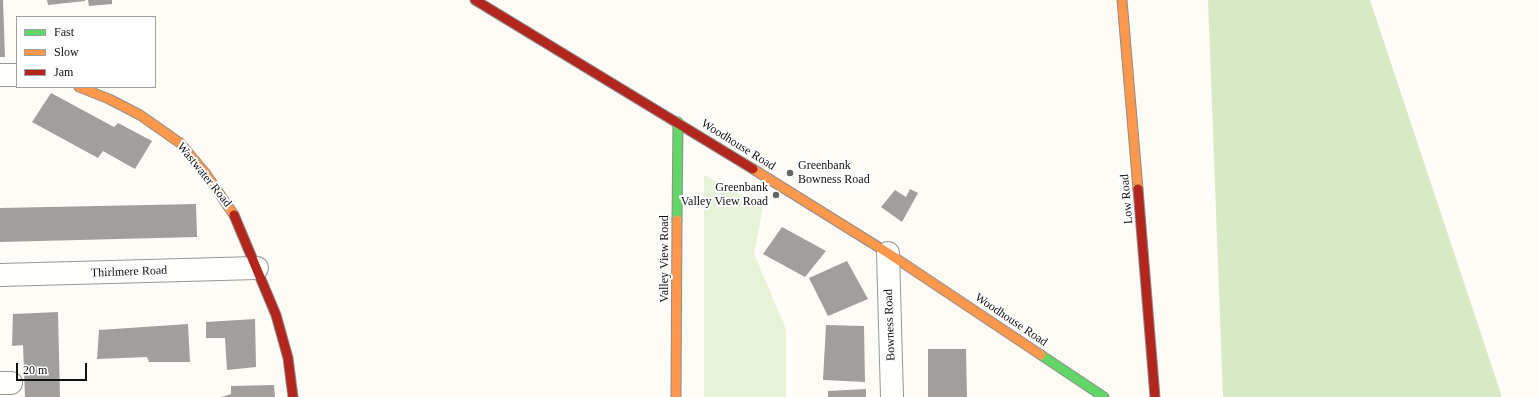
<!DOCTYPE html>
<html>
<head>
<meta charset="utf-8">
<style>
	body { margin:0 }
	#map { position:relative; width:1539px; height:397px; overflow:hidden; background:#fdfcf7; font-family:"Times New Roman",serif }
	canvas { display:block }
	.legend { position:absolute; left:16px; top:16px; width:140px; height:72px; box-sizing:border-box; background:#fff; border:1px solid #a0a0a0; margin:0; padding:5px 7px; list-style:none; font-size:12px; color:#111 }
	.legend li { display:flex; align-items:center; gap:8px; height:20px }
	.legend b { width:20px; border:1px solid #a0a0a0 }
	.scale { position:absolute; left:16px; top:363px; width:71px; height:18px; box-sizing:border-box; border:2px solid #111; border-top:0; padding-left:5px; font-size:12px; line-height:14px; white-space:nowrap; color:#111; -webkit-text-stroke:3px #fff; paint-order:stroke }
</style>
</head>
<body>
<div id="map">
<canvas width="1539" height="397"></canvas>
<ul class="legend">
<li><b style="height:5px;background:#63d668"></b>Fast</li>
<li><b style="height:5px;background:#ff974d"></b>Slow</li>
<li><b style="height:5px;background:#b3261e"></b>Jam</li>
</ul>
<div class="scale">20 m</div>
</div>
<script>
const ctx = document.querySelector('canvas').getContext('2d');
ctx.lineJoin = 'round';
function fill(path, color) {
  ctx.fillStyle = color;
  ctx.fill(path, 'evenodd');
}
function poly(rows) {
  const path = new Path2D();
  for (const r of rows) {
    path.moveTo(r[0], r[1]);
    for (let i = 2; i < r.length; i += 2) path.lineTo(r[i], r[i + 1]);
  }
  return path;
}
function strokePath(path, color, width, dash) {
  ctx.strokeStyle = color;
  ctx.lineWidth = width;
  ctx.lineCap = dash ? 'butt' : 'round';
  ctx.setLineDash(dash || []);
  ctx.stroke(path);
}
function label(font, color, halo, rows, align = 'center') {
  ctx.font = font + ' "Times New Roman",serif';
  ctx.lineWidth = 4;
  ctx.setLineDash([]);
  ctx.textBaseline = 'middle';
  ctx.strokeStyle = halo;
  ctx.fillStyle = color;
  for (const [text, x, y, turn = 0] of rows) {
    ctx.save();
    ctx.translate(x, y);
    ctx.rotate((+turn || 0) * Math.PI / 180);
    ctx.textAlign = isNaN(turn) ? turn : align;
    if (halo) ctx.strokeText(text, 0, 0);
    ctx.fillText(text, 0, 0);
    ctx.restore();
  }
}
fill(poly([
	[704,175,763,207,754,254,786,329,786,397,704,397]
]), '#e7f3d7');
fill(poly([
	[1208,0,1370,0,1502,397,1223,397]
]), '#d8eac5');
fill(poly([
	[0,0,3,0,5,57,0,57],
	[47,0,85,0,85,1,48,5],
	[88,0,112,0,112,4,89,6],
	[51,93,114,127,118,123,152,141,135,169,103,151,98,158,32,122],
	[910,189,918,193,902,222,881,207,895,190,906,197],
	[196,204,197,237,0,242,0,208],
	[782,227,826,251,805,277,763,254],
	[847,261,868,299,828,316,809,278],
	[58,312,60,397,25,397,23,345,12,346,13,314],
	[255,319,256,367,227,370,225,338,206,338,206,322],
	[188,324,190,362,149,362,147,357,97,359,99,330],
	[826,325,864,326,865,382,823,380],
	[928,349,966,349,967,397,928,397],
	[274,385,275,397,221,397,231,394,231,386],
	[866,389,866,397,828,397,828,391]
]), '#a19f9c');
const street = poly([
	[0,75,17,75],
	[888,253,892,397],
	[0,275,257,268],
	[0,383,11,383]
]);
const fast = poly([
	[677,220,678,122],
	[1041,355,1104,397]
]);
const slow = poly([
	[1122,0,1138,189],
	[79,87,109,99,140,115,180,143,206,174,234,215],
	[753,169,888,253,1041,355],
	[676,397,677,220]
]);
const jam = poly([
	[475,0,753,169],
	[1138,189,1155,397],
	[234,215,276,315,288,358,293,397]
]);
strokePath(street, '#979795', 24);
strokePath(fast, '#8e8d8b', 11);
strokePath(slow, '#8e8d8b', 11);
strokePath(jam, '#8e8d8b', 11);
strokePath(street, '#fffffe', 22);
strokePath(fast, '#63d668', 9);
strokePath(slow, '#ff974d', 9);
strokePath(jam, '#b3261e', 9);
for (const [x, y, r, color] of [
	[790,173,4,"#646362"],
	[776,195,4,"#646362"]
]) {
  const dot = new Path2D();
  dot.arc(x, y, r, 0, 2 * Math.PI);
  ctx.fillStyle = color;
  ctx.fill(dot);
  strokePath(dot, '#fff', 1.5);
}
label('12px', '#111', '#fff', [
	["Woodhouse Road",738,145,32],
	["Wastwater Road",204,175,51],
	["Low Road",1127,199,-95],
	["Valley View Road",665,259,-90],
	["Thirlmere Road",129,272,-2],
	["Woodhouse Road",1011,320,34],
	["Bowness Road",890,325,-92]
]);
label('12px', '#111', '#fff', [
	["Greenbank",798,166],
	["Bowness Road",798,180],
	["Greenbank",768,188,"right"],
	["Valley View Road",768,202,"right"]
], 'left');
</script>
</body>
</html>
